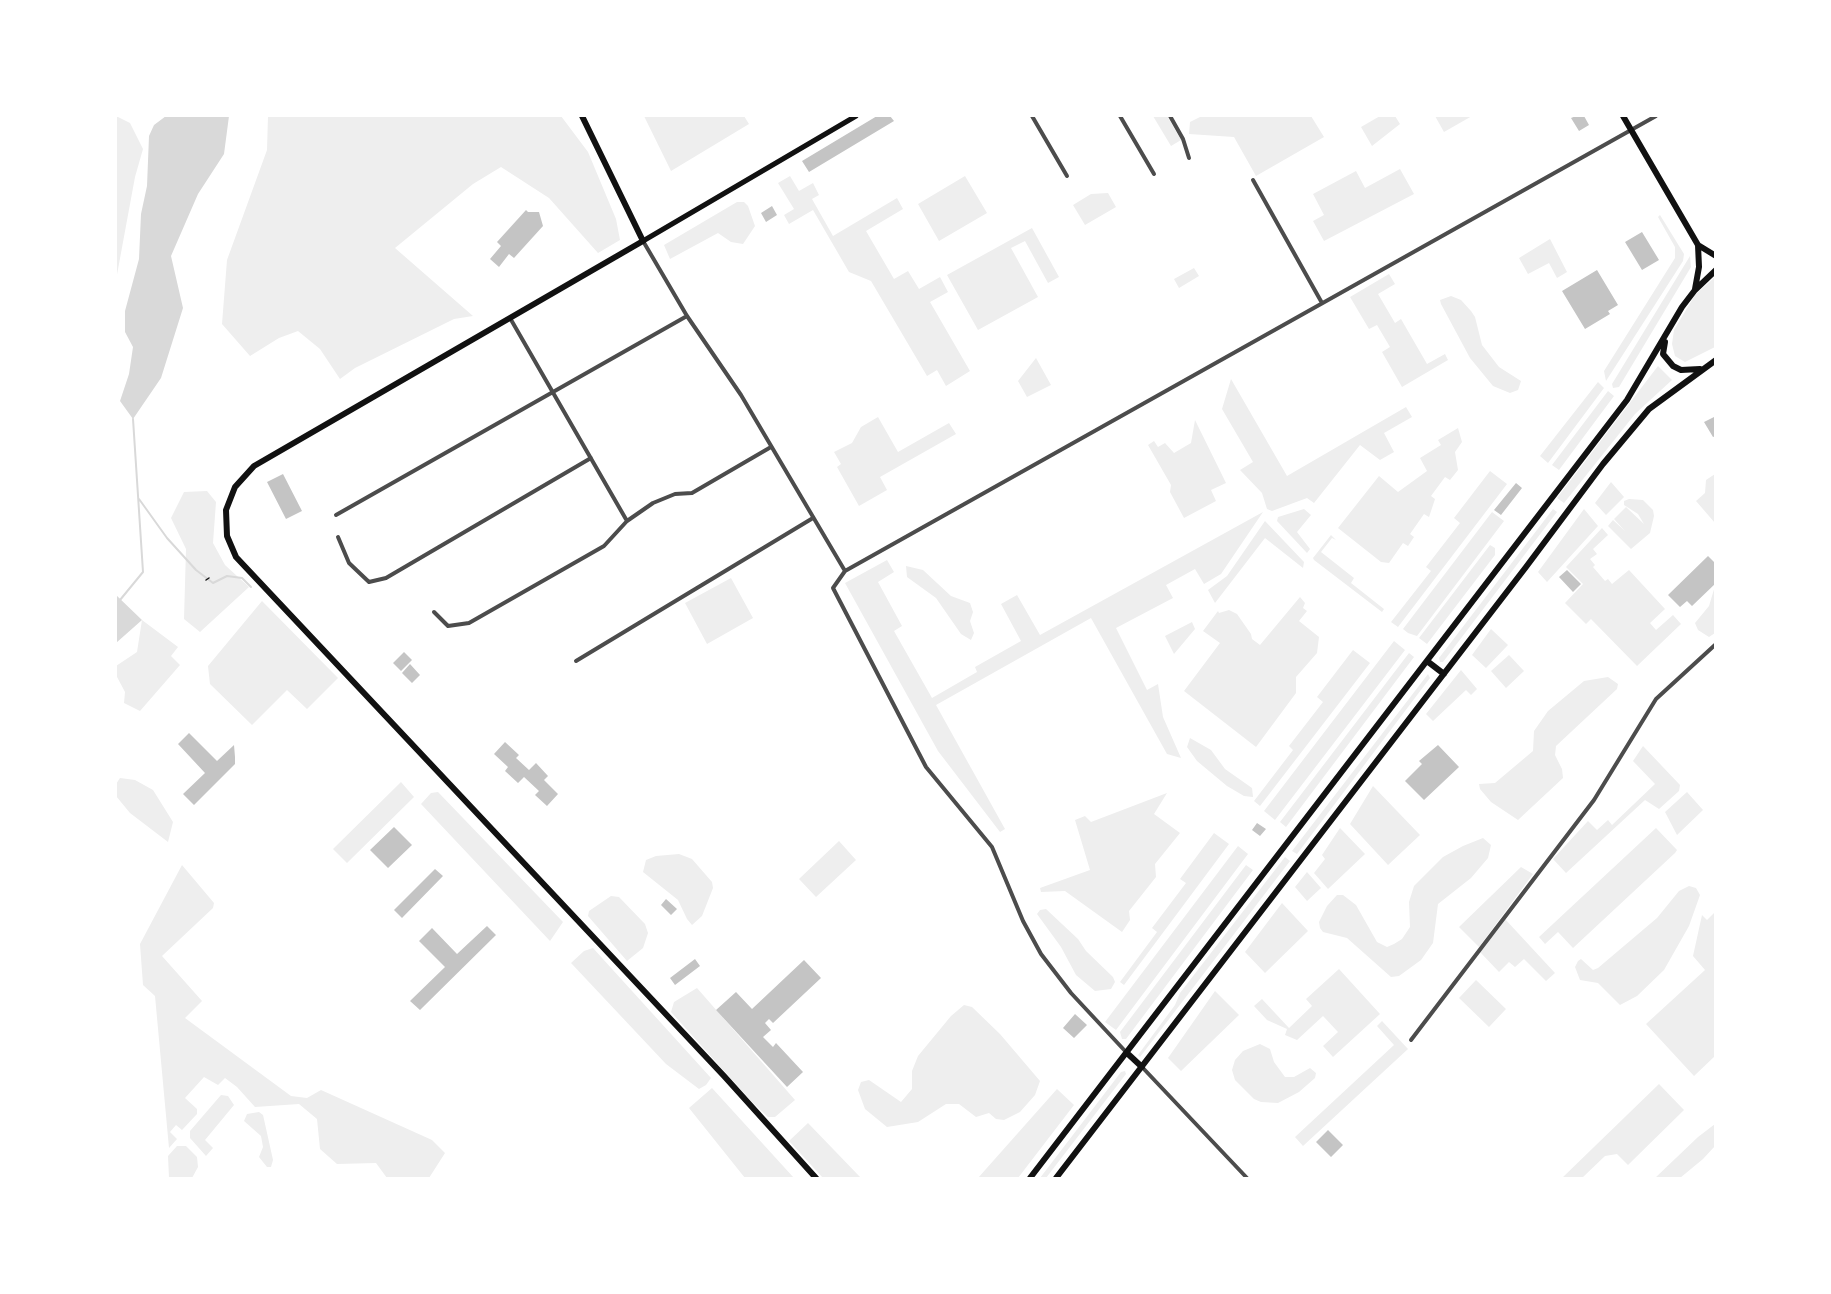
<!DOCTYPE html>
<html>
<head>
<meta charset="utf-8">
<style>
	body { margin:0 }
	#map { position:relative; width:1831px; height:1294px; overflow:hidden; background:#fff; font-family:"IBM Plex Serif",serif }
	canvas { display:block }
	.frame { position:absolute; inset:0; border:117px solid #fff; pointer-events:none }
</style>
</head>
<body>
<div id="map">
<canvas width="1831" height="1294"></canvas>
<div class="frame"></div>
</div>
<script>
const ctx = document.querySelector('canvas').getContext('2d');
ctx.lineJoin = 'round';
function fill(path, color) {
  ctx.fillStyle = color;
  ctx.fill(path, 'evenodd');
}
function poly(rows) {
  const path = new Path2D();
  for (const r of rows) {
    path.moveTo(r[0], r[1]);
    for (let i = 2; i < r.length; i += 2) path.lineTo(r[i], r[i + 1]);
  }
  return path;
}
function strokePath(path, color, width, dash) {
  ctx.strokeStyle = color;
  ctx.lineWidth = width;
  ctx.lineCap = dash ? 'butt' : 'round';
  ctx.setLineDash(dash || []);
  ctx.stroke(path);
}
fill(poly([
	[116,116,130,123,143,149,135,177,116,280],
	[268,116,561,116,588,152,616,219,620,240,598,253,549,198,501,167,473,184,395,248,473,316,454,319,355,368,340,379,320,349,298,331,279,338,250,356,222,324,227,260,267,150],
	[644,116,744,116,749,124,671,171],
	[1153,116,1167,116,1181,140,1171,146],
	[1202,116,1311,116,1324,137,1256,176,1234,137,1189,134,1190,122],
	[1380,116,1395,116,1400,124,1372,146,1361,127],
	[1435,116,1472,116,1444,132],
	[1400,169,1414,194,1324,241,1313,221,1324,215,1313,194,1356,171,1365,188],
	[790,176,799,191,813,183,819,195,812,199,833,236,897,198,903,209,866,231,894,279,908,271,919,289,940,277,948,292,930,302,970,371,946,386,937,370,927,376,871,281,849,272,813,210,789,224,784,215,794,209,778,183],
	[965,176,987,213,939,241,918,204],
	[1108,193,1116,207,1085,225,1073,205,1091,194],
	[737,202,744,202,748,206,755,226,743,244,731,242,718,233,670,259,664,245],
	[1660,215,1684,254,1683,261,1606,381,1604,371,1675,258,1675,247,1658,217],
	[1032,228,1059,277,1048,283,1025,241,1011,248,1038,297,978,330,947,275],
	[1550,239,1567,272,1557,278,1549,263,1528,274,1519,258],
	[1690,256,1691,267,1619,387,1613,388,1612,384],
	[1194,268,1199,276,1179,288,1174,279],
	[1389,274,1395,284,1378,294,1395,323,1401,319,1427,364,1445,354,1448,360,1402,387,1382,352,1390,347,1377,325,1369,329,1350,297],
	[1715,277,1715,347,1685,362,1675,356,1672,344,1674,330,1695,295],
	[1451,296,1461,300,1471,311,1475,317,1482,345,1499,367,1521,381,1518,390,1510,393,1493,386,1470,358,1441,304,1440,300],
	[1036,358,1051,385,1027,397,1018,381],
	[1658,366,1672,380,1635,414,1564,503,1557,498],
	[1231,379,1287,476,1406,407,1412,417,1384,433,1394,452,1380,460,1360,445,1314,503,1307,498,1272,511,1267,509,1262,493,1240,470,1253,462,1222,409],
	[1598,382,1604,388,1548,463,1540,456],
	[1608,391,1614,396,1559,470,1552,465],
	[878,417,898,452,949,423,956,434,880,477,887,490,859,506,837,467,841,464,834,452,852,443,861,427],
	[1195,420,1226,483,1211,490,1216,501,1184,518,1170,492,1171,485,1148,445,1154,441,1158,447,1165,443,1174,453,1191,443],
	[1458,428,1462,442,1455,452,1458,470,1450,480,1445,477,1431,496,1435,499,1429,517,1424,514,1410,534,1414,537,1408,546,1403,543,1389,563,1381,562,1338,528,1379,476,1398,492,1427,471,1420,458,1441,445,1438,440],
	[1490,471,1507,484,1398,627,1391,622,1431,571,1426,567,1460,523,1454,518],
	[1715,474,1715,523,1696,501,1705,493,1706,480],
	[1611,482,1624,497,1606,515,1595,503],
	[207,491,216,502,213,543,225,565,249,587,200,632,184,619,186,549,171,518,184,492],
	[1629,499,1643,500,1653,510,1654,516,1650,533,1631,549,1608,526,1613,520,1625,531,1614,519,1626,507,1644,524,1638,514,1624,505,1624,501],
	[1304,509,1311,515,1297,532,1310,549,1307,553,1277,521,1278,517],
	[1553,509,1557,512,1443,662,1440,662,1439,658],
	[1584,509,1598,526,1547,582,1538,572],
	[1263,512,1221,574,1204,584,1195,569,1166,585,1173,598,1116,628,1147,690,1158,684,1163,717,1181,758,1167,754,1091,618,936,705,1005,829,1000,832,938,751,845,583,887,560,894,572,878,582,902,626,894,631,932,698,977,672,975,667,1021,641,1001,604,1017,595,1040,635],
	[1492,512,1504,521,1417,636,1408,633,1403,629],
	[1265,521,1304,562,1303,568,1265,538,1215,603,1208,590,1227,576],
	[1602,528,1608,535,1593,549,1597,554,1590,559,1595,565,1593,567,1605,581,1608,579,1612,584,1629,570,1665,609,1650,623,1656,630,1673,615,1681,624,1637,666,1591,619,1586,624,1565,603,1583,584,1566,567],
	[1331,535,1336,540,1332,538,1321,552,1354,578,1351,583,1384,609,1382,612,1314,560,1313,558],
	[1490,545,1495,548,1495,555,1427,644,1419,638],
	[906,566,923,570,951,596,970,603,973,612,970,621,974,633,971,640,961,634,936,598,907,577],
	[731,578,753,618,707,644,685,603],
	[1715,586,1715,633,1709,637,1698,630,1695,623,1709,606],
	[1300,597,1305,603,1303,608,1307,611,1299,621,1319,637,1317,653,1296,677,1296,693,1256,747,1184,691,1220,643,1203,631,1218,611,1219,613,1229,610,1237,614,1251,634,1252,639,1260,645],
	[262,601,338,678,307,709,287,690,252,725,210,684,208,666],
	[142,620,178,647,171,656,180,665,140,711,124,703,125,692,116,675,116,666,137,652],
	[1192,622,1195,629,1174,654,1165,636],
	[1491,629,1508,645,1486,668,1472,655],
	[1394,641,1405,650,1275,820,1264,811],
	[1353,650,1370,663,1260,806,1254,801,1293,750,1289,746,1323,702,1317,697],
	[1409,653,1414,657,1286,827,1280,822],
	[1509,655,1524,671,1506,688,1491,671],
	[1461,670,1477,689,1471,695,1466,690,1433,721,1426,714],
	[1428,674,1430,678,1297,854,1292,851],
	[1608,677,1618,684,1617,689,1556,746,1555,755,1562,769,1563,778,1518,820,1491,802,1480,789,1479,784,1495,783,1533,751,1534,731,1548,711,1584,681],
	[1190,738,1211,750,1225,769,1252,788,1253,797,1244,796,1227,786,1197,761,1187,747],
	[1643,746,1680,785,1679,791,1659,809,1645,800,1566,873,1553,859,1588,821,1597,830,1608,820,1612,825,1655,784,1633,761],
	[120,778,135,780,153,790,173,822,168,842,130,813,116,796,116,784],
	[401,782,414,797,347,863,333,849],
	[1373,786,1420,835,1388,865,1350,824],
	[438,792,563,922,550,941,421,804,431,793],
	[1687,792,1703,810,1677,835,1665,812],
	[1167,793,1154,814,1180,833,1155,864,1156,877,1129,911,1130,920,1122,932,1065,891,1041,892,1040,888,1090,870,1075,820,1085,816,1091,822],
	[1340,828,1365,854,1328,889,1314,873,1325,859,1322,855],
	[1656,828,1677,850,1675,853,1573,948,1558,932,1545,944,1539,937],
	[1214,833,1229,844,1124,985,1120,982,1157,932,1152,928,1186,883,1180,879],
	[1483,838,1491,845,1488,858,1471,878,1438,904,1433,943,1421,960,1399,976,1391,977,1347,938,1323,932,1320,928,1319,922,1327,906,1337,895,1343,895,1356,905,1377,942,1387,947,1394,944,1402,939,1410,927,1409,902,1414,886,1443,857,1463,846],
	[839,841,856,860,816,897,799,879],
	[1238,846,1248,854,1116,1030,1105,1022],
	[679,854,692,859,712,882,713,888,702,916,692,925,687,919,678,900,643,872,646,860,656,856],
	[1285,857,1290,861,1140,1057,1138,1055,1175,1005,1180,993],
	[182,865,214,903,213,908,162,956,202,1001,185,1018,291,1096,307,1098,321,1090,432,1140,445,1153,429,1178,387,1178,376,1163,337,1164,320,1149,317,1119,299,1104,255,1107,237,1087,225,1078,218,1085,204,1077,185,1098,197,1109,197,1114,182,1130,176,1125,170,1132,177,1139,169,1148,155,996,143,985,140,944],
	[1246,865,1253,870,1126,1039,1122,1039,1120,1032],
	[1521,867,1533,874,1479,947,1459,927],
	[1307,872,1321,888,1307,901,1295,887],
	[1689,886,1696,888,1700,895,1689,926,1664,970,1637,996,1620,1005,1598,983,1580,980,1575,967,1578,961,1581,959,1593,970,1598,968,1657,918,1679,891],
	[611,896,619,897,645,924,648,933,643,948,627,961,588,916,589,911],
	[1282,903,1308,931,1265,973,1245,952],
	[1046,909,1078,939,1086,951,1113,977,1115,982,1111,989,1095,991,1076,975,1061,947,1037,914,1040,910],
	[1714,913,1715,1056,1694,1076,1646,1024,1705,970,1693,956,1702,915,1707,920],
	[1505,919,1555,973,1546,981,1524,959,1515,967,1509,962,1499,972,1480,952],
	[593,948,711,1078,706,1085,699,1089,666,1064,571,963,584,951],
	[1339,969,1380,1014,1333,1057,1323,1046,1338,1032,1323,1016,1297,1040,1285,1035,1287,1029,1267,1020,1254,1006,1262,999,1289,1028,1312,1006,1306,999],
	[1476,980,1506,1009,1489,1027,1459,998],
	[697,988,795,1100,775,1117,768,1117,753,1103,671,1012,674,1002],
	[1215,991,1239,1015,1181,1071,1168,1058],
	[964,1005,972,1007,1000,1034,1040,1081,1035,1095,1020,1112,1004,1120,996,1119,989,1113,976,1117,959,1104,946,1104,918,1122,887,1127,865,1109,858,1090,861,1082,869,1080,901,1102,912,1089,912,1071,918,1056,951,1016],
	[1382,1021,1408,1049,1303,1146,1295,1137,1394,1045,1377,1026],
	[1260,1044,1270,1049,1274,1062,1285,1077,1294,1077,1310,1068,1316,1073,1315,1078,1299,1092,1278,1103,1261,1102,1254,1099,1235,1080,1232,1070,1235,1060,1243,1051],
	[1125,1071,1126,1074,1046,1178,1040,1178,1121,1072],
	[1659,1084,1684,1110,1628,1165,1617,1154,1605,1156,1582,1178,1562,1178],
	[712,1088,794,1178,745,1178,689,1108],
	[1057,1089,1074,1105,1018,1178,978,1178],
	[221,1095,228,1096,234,1105,205,1140,213,1148,206,1156,190,1138,190,1131],
	[259,1112,263,1115,273,1160,271,1167,267,1167,259,1157,263,1147,261,1136,244,1121,247,1114],
	[808,1123,861,1178,823,1178,789,1141],
	[1715,1124,1715,1146,1703,1159,1680,1178,1655,1178,1698,1137],
	[177,1146,186,1146,197,1157,198,1167,192,1178,169,1178,168,1156]
]), '#eee');
fill(poly([
	[166,116,229,116,224,154,198,194,171,256,183,308,161,378,133,419,120,401,129,374,133,347,125,332,125,311,139,259,141,214,147,186,149,136,154,125],
	[116,595,142,620,116,643]
]), '#d9d9d9');
strokePath(poly([
	[139,499,167,538,196,570,213,583,227,576,242,578,251,587],
	[120,600,143,572,133,419]
]), '#d9d9d9', 2);
fill(poly([
	[877,116,890,116,894,121,809,172,802,161],
	[1576,116,1584,116,1589,125,1579,131,1571,118],
	[772,206,777,215,766,222,761,213],
	[526,210,528,212,539,212,543,226,514,258,509,254,499,267,490,259,501,246,497,242],
	[1642,232,1659,260,1642,270,1625,242],
	[1597,270,1618,305,1608,311,1610,314,1585,329,1562,291],
	[1716,416,1716,436,1713,437,1704,422],
	[283,474,302,511,286,519,267,482],
	[1516,483,1522,488,1501,515,1494,510],
	[1708,556,1716,564,1716,583,1692,606,1687,601,1680,607,1668,595],
	[1567,570,1581,584,1573,592,1559,577],
	[404,652,412,660,401,671,393,663],
	[410,664,420,675,412,683,402,673],
	[189,733,217,761,234,745,235,757,235,764,194,805,183,794,205,773,178,744],
	[505,742,519,755,516,758,529,770,536,763,548,776,544,780,558,794,547,806,535,795,539,791,524,777,518,783,505,771,508,767,494,754],
	[1438,745,1459,767,1424,800,1405,781,1422,764,1419,761],
	[1257,823,1266,829,1260,836,1252,830],
	[394,827,412,845,388,868,370,850],
	[435,869,443,876,402,918,394,910],
	[666,899,677,909,671,915,661,905],
	[487,926,496,935,420,1010,410,1001,445,967,419,941,432,928,457,954],
	[695,959,700,966,675,985,670,978],
	[804,960,821,978,773,1023,769,1019,765,1023,771,1030,763,1037,773,1047,776,1043,803,1072,787,1087,716,1010,736,992,752,1009],
	[1075,1014,1087,1025,1074,1038,1063,1028],
	[1328,1130,1343,1145,1331,1157,1316,1142]
]), '#c4c4c4');
strokePath(poly([
	[206,580,209,578]
]), '#111', 1.5);
strokePath(poly([
	[1032,116,1067,176],
	[1120,116,1154,174],
	[1170,116,1183,139,1189,158],
	[1253,180,1322,303],
	[643,241,687,316,741,395,845,571],
	[510,318,627,521],
	[336,515,687,316],
	[338,537,349,563,369,582,386,578,591,458],
	[434,612,448,626,469,623,604,546,627,521,653,503,675,494,692,493,771,447],
	[576,661,813,518],
	[1411,1040,1594,800,1656,699,1716,644],
	[1126,1052,1071,993,1041,954,1023,921,992,847,926,767,833,588,845,571,1656,116],
	[1142,1067,1247,1178]
]), '#4c4c4c', 4);
strokePath(poly([
	[643,241,856,116]
]), '#111', 5);
strokePath(poly([
	[582,116,643,241,254,466,235,487,226,510,227,536,236,557,724,1076,816,1178],
	[1623,116,1698,245,1716,256],
	[1695,289,1699,267,1698,245],
	[1665,342,1663,354,1673,366,1681,370,1700,369],
	[1427,661,1444,674],
	[1127,1053,1142,1067],
	[1030,1178,1627,400,1682,307,1695,290,1716,270],
	[1056,1178,1526,567,1603,464,1649,409,1716,360]
]), '#111', 6);
</script>
</body>
</html>
